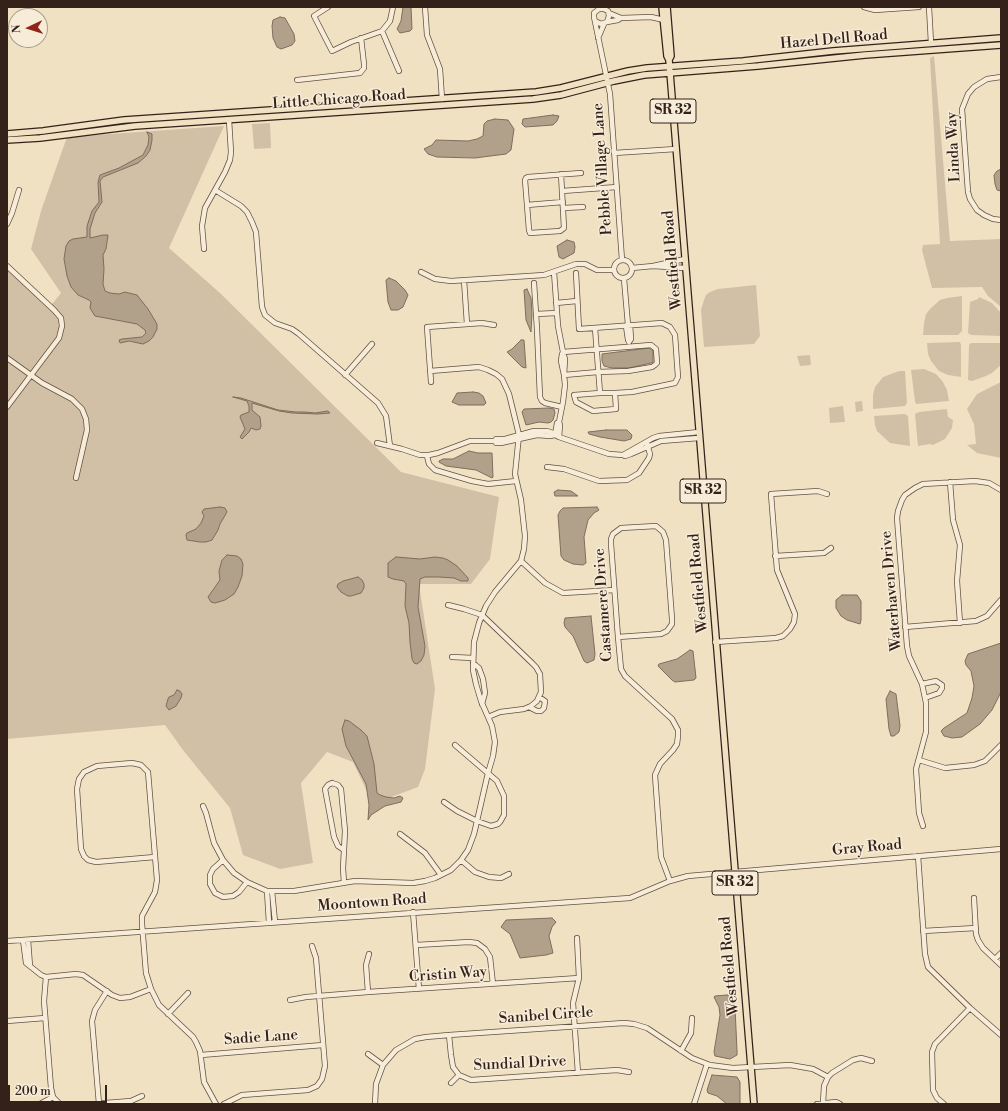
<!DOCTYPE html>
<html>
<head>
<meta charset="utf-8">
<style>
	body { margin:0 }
	#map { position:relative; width:1008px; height:1111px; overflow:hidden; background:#f1e1c3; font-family:"Libre Bodoni",serif }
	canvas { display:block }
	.frame { position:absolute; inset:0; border:8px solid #34211a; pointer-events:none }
	.north { position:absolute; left:8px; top:8px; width:40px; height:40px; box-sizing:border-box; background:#f6ecd8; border:1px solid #a89b8c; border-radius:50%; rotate:266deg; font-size:11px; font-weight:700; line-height:16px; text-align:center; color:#34211a }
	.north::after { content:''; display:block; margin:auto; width:14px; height:18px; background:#8f2418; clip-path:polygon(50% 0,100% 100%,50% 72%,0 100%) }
	.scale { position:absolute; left:8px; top:1085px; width:99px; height:18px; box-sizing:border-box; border:2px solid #34211a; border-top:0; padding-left:5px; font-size:12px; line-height:14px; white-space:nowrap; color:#34211a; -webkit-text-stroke:3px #f6ecd8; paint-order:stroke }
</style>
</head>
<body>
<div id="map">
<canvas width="1008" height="1111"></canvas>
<div class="frame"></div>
<div class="north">N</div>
<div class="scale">200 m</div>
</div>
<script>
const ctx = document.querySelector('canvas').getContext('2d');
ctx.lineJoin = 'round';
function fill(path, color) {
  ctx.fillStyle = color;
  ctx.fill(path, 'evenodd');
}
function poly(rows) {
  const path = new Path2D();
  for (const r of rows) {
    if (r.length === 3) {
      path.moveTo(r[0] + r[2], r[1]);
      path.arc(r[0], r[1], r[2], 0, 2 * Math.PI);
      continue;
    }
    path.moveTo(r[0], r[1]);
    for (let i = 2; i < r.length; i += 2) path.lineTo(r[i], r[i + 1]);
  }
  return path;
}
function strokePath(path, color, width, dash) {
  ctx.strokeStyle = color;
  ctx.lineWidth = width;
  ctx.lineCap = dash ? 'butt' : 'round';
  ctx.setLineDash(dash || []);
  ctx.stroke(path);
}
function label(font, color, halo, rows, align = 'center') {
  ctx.font = font + ' "Libre Bodoni",serif';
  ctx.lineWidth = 3;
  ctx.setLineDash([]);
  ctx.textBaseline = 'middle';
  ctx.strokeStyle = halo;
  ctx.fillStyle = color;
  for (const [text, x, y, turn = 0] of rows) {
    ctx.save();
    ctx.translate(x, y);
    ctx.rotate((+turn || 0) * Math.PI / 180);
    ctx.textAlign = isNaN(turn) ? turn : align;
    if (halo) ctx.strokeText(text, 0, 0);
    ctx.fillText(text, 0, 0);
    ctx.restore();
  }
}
fill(poly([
	[934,56,950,241,1001,239,1001,307,988,296,982,287,932,288,922,250,923,245,940,244,930,58],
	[270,123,271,148,254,149,252,124],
	[224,126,169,248,220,293,401,472,499,497,490,559,471,584,419,584,435,689,425,769,418,787,373,804,353,762,327,752,301,783,313,863,280,869,243,855,230,808,183,750,165,725,7,739,7,269,49,308,61,293,31,249,41,211,67,137],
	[756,285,760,336,754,344,704,347,701,310,704,300,706,295,710,292,718,289],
	[962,296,962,331,958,335,923,335,924,323,926,314,931,308,940,300,947,298],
	[979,297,992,303,1001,313,1001,336,971,335,968,333,970,302,978,299],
	[960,342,961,345,961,377,948,375,939,371,931,361,928,354,927,343],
	[971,343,1001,343,1001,365,992,373,986,376,972,381,968,380,969,345],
	[810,355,811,365,800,366,797,356],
	[924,369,936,374,943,382,947,390,949,401,916,404,915,401,911,370],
	[899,371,905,371,907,403,905,406,873,409,873,395,875,387,883,377],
	[1001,382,1001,458,977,453,967,445,976,444,974,424,967,409,977,394],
	[862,401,863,411,856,412,855,402],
	[843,406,845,422,830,423,829,408],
	[947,409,948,417,953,420,952,428,945,439,933,445,930,444,918,446,915,414,919,412],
	[905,414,908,416,910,446,890,443,877,431,875,425,874,416]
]), '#d1c0a6');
const water = poly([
	[403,7,411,7,412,29,410,31,400,33,397,29,401,21,403,7],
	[280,17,285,18,294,34,295,41,292,45,281,49,277,47,273,38,272,26,273,20,280,17],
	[553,115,559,116,557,121,553,125,525,127,522,124,523,119,553,115],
	[495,119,508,120,514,129,511,150,506,154,475,158,437,157,428,154,424,149,432,145,436,140,468,141,477,139,483,136,484,124,487,121,495,119],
	[147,132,152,134,152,140,150,150,146,156,138,163,103,177,100,181,102,202,95,213,90,229,90,238,103,235,108,235,106,249,103,255,104,269,103,284,105,291,110,293,119,294,125,292,137,295,148,309,157,324,157,329,153,337,149,341,143,344,129,341,120,343,119,340,122,339,142,337,146,333,145,330,137,324,95,316,90,308,91,302,89,300,78,295,71,287,67,276,64,259,66,246,69,241,73,239,87,237,87,226,92,211,99,202,98,182,100,175,119,168,143,155,148,145,149,137,147,132],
	[1001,169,1001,191,997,190,995,184,994,175,997,171,1001,169],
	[567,240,574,242,575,247,574,253,563,259,559,257,557,246,567,240],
	[389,278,396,281,405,290,408,295,403,307,398,310,391,310,388,302,386,280,389,278],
	[527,289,531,298,532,314,531,332,526,320,524,290,527,289],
	[521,340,524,340,526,368,522,367,507,352,512,349,521,340],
	[649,348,653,351,653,362,651,363,629,368,612,368,604,366,602,361,602,354,649,348],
	[473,392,479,393,483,396,486,403,484,405,459,405,452,402,457,393,473,392],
	[233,397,241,398,278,410,296,412,305,412,315,413,328,411,330,413,318,414,292,413,279,411,252,403,252,410,260,417,261,426,260,429,256,430,251,428,249,432,242,439,240,437,245,429,240,417,241,415,249,412,249,406,247,401,233,397],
	[549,408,554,409,555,413,553,420,551,422,548,423,539,422,526,425,522,412,524,409,549,408],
	[606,430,627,430,632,435,631,439,624,441,600,437,589,434,588,432,606,430],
	[469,451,478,453,492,453,493,477,492,478,476,470,446,466,439,462,439,461,443,459,453,459,469,451],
	[558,490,571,491,578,496,555,496,554,492,558,490],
	[220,507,225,508,227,512,220,524,218,530,212,540,206,542,200,542,187,540,186,535,187,533,196,529,201,523,204,516,202,512,204,509,220,507],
	[597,507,599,510,594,513,588,520,584,537,586,563,583,565,573,564,564,560,561,556,558,515,560,511,563,508,597,507],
	[227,555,237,556,241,559,243,564,242,576,238,587,234,594,225,600,215,603,211,602,208,597,220,580,219,571,222,560,227,555],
	[396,557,420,559,435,557,443,558,448,560,457,566,468,578,468,581,461,581,454,578,439,577,425,577,420,579,418,607,425,646,424,655,421,661,417,664,414,663,412,659,410,642,409,623,405,606,406,584,404,581,393,579,388,577,388,563,396,557],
	[358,577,362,580,364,584,364,588,361,593,351,596,348,596,341,592,337,587,338,584,343,581,358,577],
	[842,595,857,595,861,601,861,620,860,624,847,620,841,616,836,608,836,600,842,595],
	[591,616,595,654,594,660,587,663,584,661,573,636,565,627,564,623,565,618,591,616],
	[1001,643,1001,692,992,710,980,724,962,737,952,738,944,736,941,731,944,728,967,713,972,698,974,686,971,671,966,665,965,661,968,654,1001,643],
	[690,650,693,651,696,678,694,680,675,682,672,680,658,666,659,664,677,659,690,650],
	[177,690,180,691,182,694,181,698,176,706,169,710,166,706,168,699,169,697,174,695,177,690],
	[890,691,896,694,900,726,899,732,894,736,891,736,889,729,886,699,890,691],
	[345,720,349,721,361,730,367,736,374,764,377,793,380,795,386,797,394,798,400,796,403,798,401,802,385,806,371,815,368,820,369,805,366,784,346,746,342,729,345,720],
	[552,918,556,922,552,927,549,936,553,953,546,955,520,958,510,934,501,927,506,920,552,918],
	[727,995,732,997,735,1007,737,1051,737,1055,730,1059,715,1056,714,1052,720,1015,719,1007,714,997,715,996,727,995],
	[712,1075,737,1077,740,1082,740,1104,727,1104,717,1096,708,1093,707,1090,712,1075]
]);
fill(water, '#b1a08a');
strokePath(water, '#7f6d5d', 1);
const minor = poly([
	[328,7,314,16,332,51,351,42,382,31,390,21,393,7],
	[425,7,427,35,440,69,442,99],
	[864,7,875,10,919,7],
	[929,7,931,43],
	[609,13,621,18],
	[595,21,601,24,607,22,609,16,608,11,604,9,599,9,594,13,594,17,610,94,622,260],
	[607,22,618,20,621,18,651,17,664,20],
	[382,31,399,71],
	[598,38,604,24],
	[1001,77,987,79,974,87,968,94,962,109,968,192,970,199,977,210,984,215,993,219,1001,220],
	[297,80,360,73,364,68,364,64,361,38],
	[614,153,676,149],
	[561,174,564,228,560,231,530,233,529,230,525,180,526,178,528,177,581,173],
	[215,190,241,206,247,212,252,222,256,232,262,307,265,315,275,323,292,329,299,334,378,403,386,416,390,446],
	[562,191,617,187],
	[527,205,563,202],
	[563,208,583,207],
	[7,224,12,213,19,190],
	[204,249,202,226,205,208,225,172,230,160,231,152,229,120],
	[685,259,653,266,685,268],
	[623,269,9],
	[7,266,54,310,61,318,62,326,59,338,7,407],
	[632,268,653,266],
	[421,272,435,279,451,281,544,275,576,264,585,264,597,270,613,270],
	[554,272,558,326,563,352,565,359,564,375],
	[576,273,579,329,662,323,670,327,675,335,678,377,675,383,632,392,615,393,600,393,574,395,576,402,593,411,616,409,615,393],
	[624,279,628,325],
	[464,280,467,324],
	[534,283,537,329,540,397,542,401,545,403,562,407],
	[556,303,577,301],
	[536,314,557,313],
	[626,326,628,340,629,342,631,339,630,325],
	[595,328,600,393],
	[563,352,651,345,656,349,657,363,655,365,652,367,628,371,598,372,564,375],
	[7,358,42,383,72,399,82,409,86,419,87,430,76,478],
	[345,375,372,344],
	[431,382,427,327,482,323,494,325],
	[559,422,563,402,565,385,564,375,561,361,562,354],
	[699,432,659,436,653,438,623,455,625,456,631,454,661,441,699,438],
	[559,437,560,425,559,422,557,423,555,435,559,437,609,454,623,455],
	[377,443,402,449,420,455,429,455,438,453,470,441,495,441,496,443,501,443,537,435,550,436,555,435,553,433,547,431,534,431,505,439,496,439,495,441],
	[427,456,429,464,435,470,472,481,488,484,516,481],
	[547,467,564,469,599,481,627,480,639,473,649,458,650,454,647,444],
	[950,482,953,520,960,545,957,581,960,623],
	[775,556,824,553,831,548],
	[521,561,545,583,563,593,614,590],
	[448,605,464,609,482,615,531,662,536,667,540,674,541,692,537,701,531,706,524,709,500,712,488,717],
	[905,627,976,621,987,616,1001,600],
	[618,637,661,634,667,631,672,624,672,619,666,540,663,532,656,526,621,528,613,534,611,539,611,544,618,637,621,669,625,676,672,719,678,730,678,736,677,744,673,750,660,764,655,775,661,857,670,881],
	[715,642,776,638,783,636,790,629,794,622,795,614,777,570,771,494,818,491,827,494],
	[452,657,473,658],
	[473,663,479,668,483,679,485,693,482,704],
	[922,684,936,681,942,685,942,688,939,693,925,698],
	[529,707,537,711,541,711,544,708,545,701,539,697],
	[919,760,945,768,974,765,985,761,1001,745],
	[332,783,338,785,341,789,345,831,344,850,338,846,334,837,325,789,328,785,332,783],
	[444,802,457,811,477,821,491,826,498,824,500,822,504,815,504,796,497,781,455,745],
	[203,806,206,813,214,843,223,860,234,873,247,882,267,891,294,891,355,881,413,883,425,881,435,878,451,870,461,860,468,850,474,834,488,773,493,756,495,742,492,726,481,701,476,684,473,670,474,642,479,623,486,606,495,592,521,561,524,549,525,536,521,500,515,474,519,435,509,394,502,379,496,374,488,370,479,367,430,371],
	[923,826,919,813,916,769,926,732,926,703,922,684,909,656,907,646,897,518,898,511,902,500,905,495,915,488,923,484,975,481,989,483,1001,490],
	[400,834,425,853,441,875],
	[918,856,925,954,928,967,970,1008,1001,1035],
	[155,857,96,862,88,860,84,856,81,849,77,789,79,779,84,772,97,766,132,763,141,765,148,772,157,880,155,892,142,916,142,924,146,973,151,989,159,1005,193,1037,196,1042,200,1051,204,1082,216,1104],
	[223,860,213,869,210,875,210,884,215,893,223,897,233,896,239,892,247,882],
	[461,860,475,872,489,877,501,878,509,874],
	[344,883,343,868,344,850],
	[267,891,269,923],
	[272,891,275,922],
	[974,898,976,934,978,940,983,948,1001,965],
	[413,912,419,989],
	[923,931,976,928],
	[577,938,579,978,573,1003,578,1073],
	[23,940,26,963,41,975,46,977,76,974,83,975,112,995,120,998,130,997,151,989],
	[28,940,30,966],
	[7,941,630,898,670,881,688,876,1001,849],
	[416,945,469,942,477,943,485,949,490,957,493,984],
	[995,959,1001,953],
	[46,977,44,1001,51,1088,53,1097,60,1104],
	[368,992,366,965,369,954],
	[290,1000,306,997,368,992,579,978],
	[168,1014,188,993],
	[7,1021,45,1018],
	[449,1035,451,1055,453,1067,459,1075,471,1080,617,1070,629,1072],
	[681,1051,691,1033,692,1018],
	[368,1054,383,1065],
	[201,1055,323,1045],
	[451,1083,459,1075],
	[823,1103,824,1086,828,1077,832,1073,853,1060,861,1058,872,1061],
	[40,1104,53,1097],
	[92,1104,131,1101,142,1096],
	[99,1104,92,1021,95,1010,107,991],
	[224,1104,242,1095,308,1090,317,1086,322,1079,325,1066,316,958,312,946],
	[375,1104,376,1084,383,1065,396,1050,415,1039,426,1037,449,1035,624,1023,634,1024,647,1028,692,1058,710,1065,733,1068,790,1065,813,1069,828,1077],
	[694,1104,707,1064],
	[817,1104,836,1102,840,1104],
	[944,1104,937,1098,933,1090,932,1052,935,1044,970,1008]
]);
const major = poly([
	[662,7,667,56,669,60,671,85,754,1104],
	[667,7,671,56,669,60],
	[7,134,43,131,124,120,536,92,561,88,628,71,647,68,743,61,833,51,1001,38],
	[7,140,40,138,135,126,533,99,561,95,614,81,644,75,758,66,865,55,1001,45]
]);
strokePath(minor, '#635144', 6);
strokePath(major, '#34211a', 8);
strokePath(minor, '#f6ecd8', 4.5);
strokePath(major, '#f1e1c3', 5.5);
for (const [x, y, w] of [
	[673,111,46],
	[703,491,46],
	[735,883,46]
]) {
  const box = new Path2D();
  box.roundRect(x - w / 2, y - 12, w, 24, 3);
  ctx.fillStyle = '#f6ecd8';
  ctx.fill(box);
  strokePath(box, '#34211a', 1);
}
label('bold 14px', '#34211a', null, [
	["SR 32",673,111],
	["SR 32",703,491],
	["SR 32",735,883]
]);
label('15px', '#34211a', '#f6ecd8', [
	["Hazel Dell Road",834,40,-5],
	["Little Chicago Road",339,100,-4],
	["Linda Way",954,147,-93],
	["Pebble Village Lane",603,169,-94],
	["Westfield Road",673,260,-95],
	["Westfield Road",699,583,-95],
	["Waterhaven Drive",892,591,-95],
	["Castamere Drive",604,605,-94],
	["Gray Road",867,848,-5],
	["Moontown Road",372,903,-4],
	["Westfield Road",730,966,-95],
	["Cristin Way",448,975,-4],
	["Sanibel Circle",546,1016,-4],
	["Sadie Lane",261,1038,-4],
	["Sundial Drive",520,1064,-3]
]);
</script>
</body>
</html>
